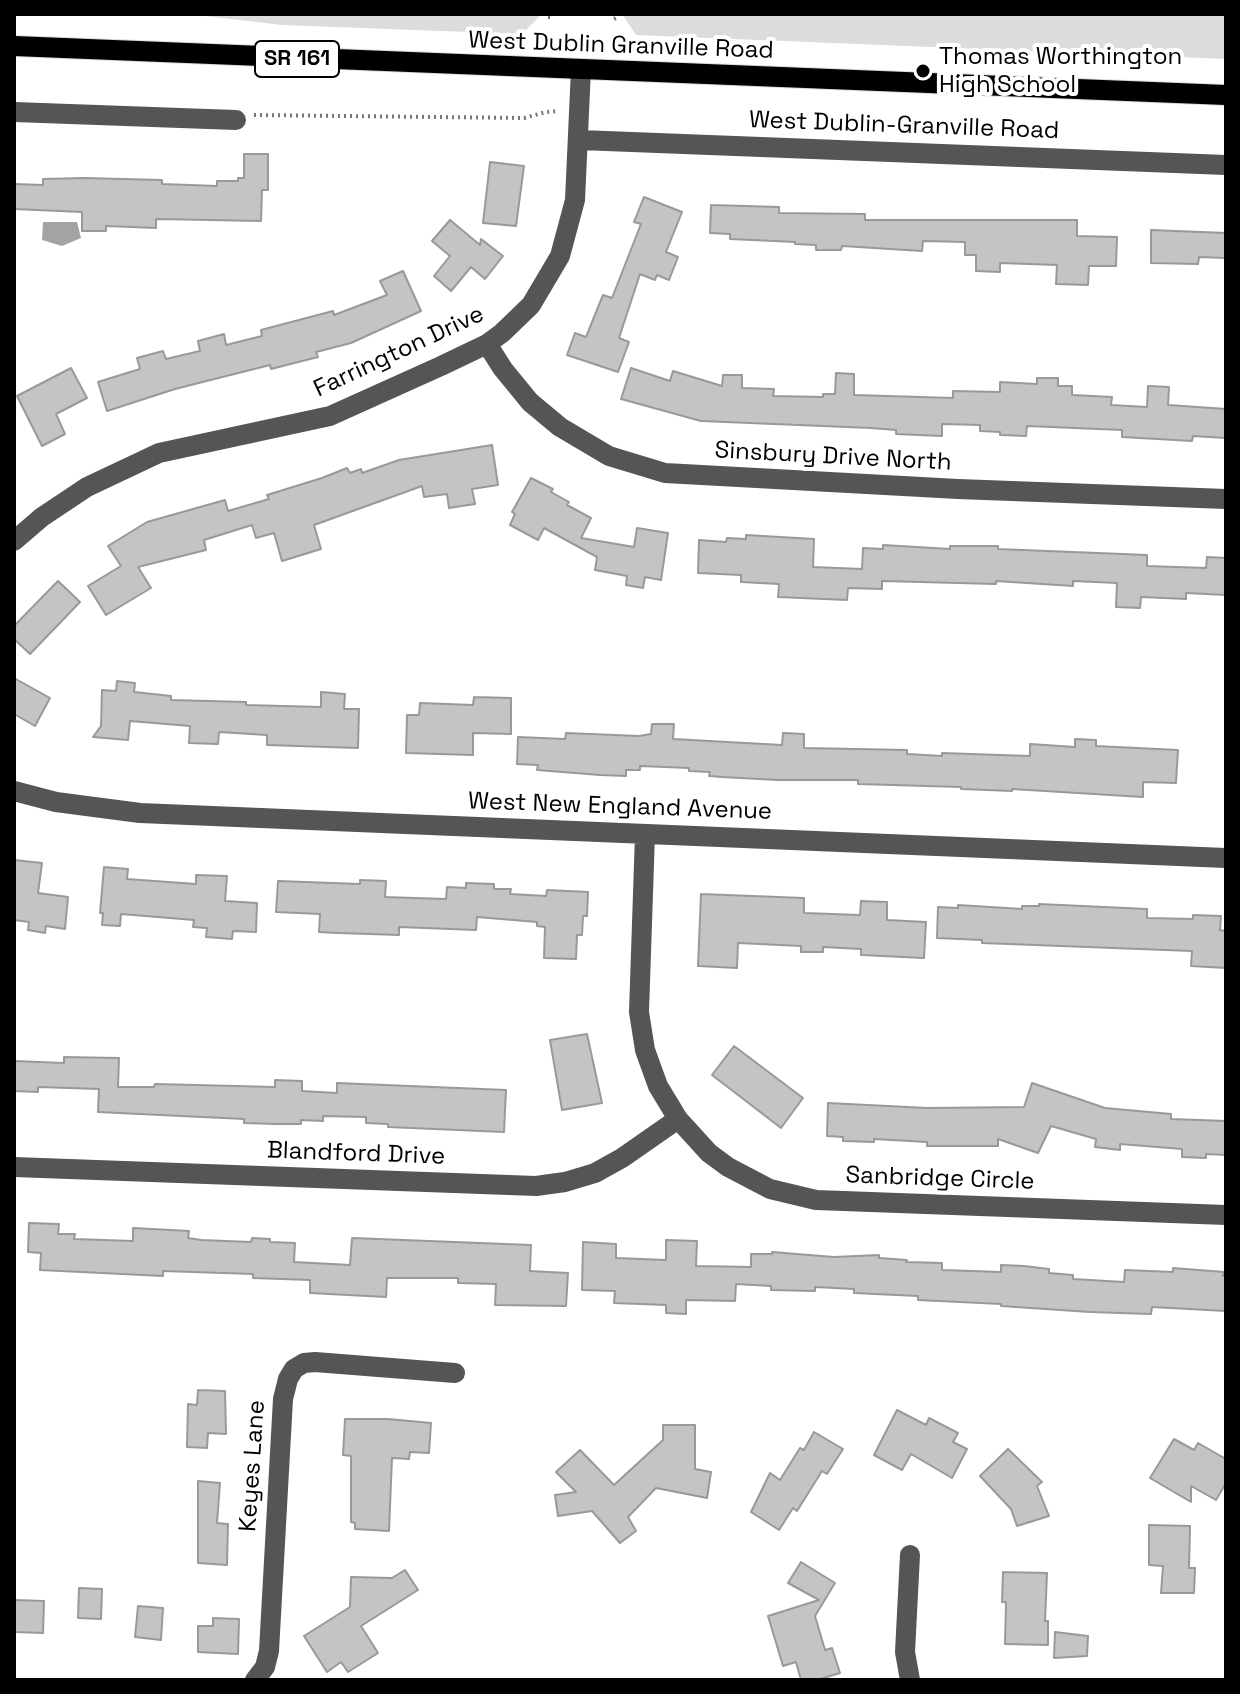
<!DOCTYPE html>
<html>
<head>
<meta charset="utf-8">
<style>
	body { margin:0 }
	#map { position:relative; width:1240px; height:1694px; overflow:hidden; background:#fff; font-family:"Space Grotesk",sans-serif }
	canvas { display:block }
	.frame { position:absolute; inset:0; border:16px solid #000; pointer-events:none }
</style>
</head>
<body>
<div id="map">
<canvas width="1240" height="1694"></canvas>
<div class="frame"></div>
</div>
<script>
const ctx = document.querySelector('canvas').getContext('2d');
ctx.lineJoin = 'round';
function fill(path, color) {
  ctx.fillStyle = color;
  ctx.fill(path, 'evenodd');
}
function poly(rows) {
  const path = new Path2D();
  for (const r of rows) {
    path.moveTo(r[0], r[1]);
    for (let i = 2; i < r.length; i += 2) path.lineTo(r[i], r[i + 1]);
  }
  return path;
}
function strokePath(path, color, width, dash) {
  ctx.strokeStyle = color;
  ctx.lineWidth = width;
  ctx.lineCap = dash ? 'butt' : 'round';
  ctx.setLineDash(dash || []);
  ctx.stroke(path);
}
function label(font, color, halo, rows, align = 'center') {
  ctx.font = font + ' "Space Grotesk",sans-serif';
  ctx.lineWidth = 8;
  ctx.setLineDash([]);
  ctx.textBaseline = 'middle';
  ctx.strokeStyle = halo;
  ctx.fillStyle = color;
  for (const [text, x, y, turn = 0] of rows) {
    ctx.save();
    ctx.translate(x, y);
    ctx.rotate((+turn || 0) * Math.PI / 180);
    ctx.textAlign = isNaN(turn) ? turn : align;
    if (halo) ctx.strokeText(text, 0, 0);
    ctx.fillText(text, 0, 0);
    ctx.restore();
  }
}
fill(poly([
	[188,14,542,14,522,34,282,25],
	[622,14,1226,14,1226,59,636,35]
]), '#dcdcdc');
fill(poly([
	[43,222,77,222,81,238,62,246,42,240]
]), '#a3a3a3');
const building = poly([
	[244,154,268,154,268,190,262,190,261,221,156,219,156,228,106,226,106,231,82,231,82,212,14,209,14,184,43,185,43,179,84,178,162,180,162,184,217,186,217,181,238,181,238,178,244,178,244,154],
	[490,162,524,166,516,226,483,223,490,162],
	[644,197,682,212,666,252,678,257,669,280,657,275,655,280,640,274,619,338,629,342,618,372,567,355,575,333,586,337,603,295,612,298,641,224,634,222,644,197],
	[711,205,779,207,779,213,865,214,865,220,1077,220,1077,236,1117,237,1116,266,1089,266,1088,285,1056,284,1057,265,1000,263,1000,272,976,271,976,255,965,255,965,242,923,241,922,251,842,246,841,250,816,250,816,245,795,244,795,242,730,239,730,234,710,233,711,205],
	[450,220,480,245,481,239,503,256,485,279,471,267,451,291,434,276,450,256,432,241,450,220],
	[1151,230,1226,233,1226,258,1199,257,1198,264,1151,263,1151,230],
	[403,271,421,311,351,343,316,352,318,357,271,369,270,365,175,389,107,411,98,382,140,369,137,358,163,351,166,359,200,351,198,341,224,334,226,345,262,336,261,330,333,311,334,315,387,295,380,281,403,271],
	[71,368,87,398,56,414,65,434,42,446,17,396,71,368],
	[631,368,670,381,673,371,722,386,723,375,742,375,742,388,774,389,773,396,823,397,823,394,835,394,836,373,854,374,854,395,953,398,953,391,1000,392,1000,382,1037,384,1037,378,1058,378,1058,386,1072,386,1072,395,1112,397,1111,405,1147,407,1148,386,1169,387,1168,405,1226,409,1226,438,1193,436,1192,441,1122,437,1122,430,1027,426,1026,436,1000,435,1000,432,980,431,980,425,942,424,942,436,896,434,896,430,871,428,701,421,621,399,631,368],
	[492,445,498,485,472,489,475,504,449,508,447,494,424,497,422,486,314,525,321,549,282,561,274,533,256,538,252,525,204,540,206,550,138,567,151,588,106,615,88,586,121,566,108,546,147,522,225,500,228,511,269,499,267,495,322,478,347,468,350,473,361,469,362,473,399,460,492,445],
	[531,478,553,489,551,492,569,502,567,505,591,518,581,538,634,547,637,528,668,533,661,580,645,577,643,588,626,585,627,576,595,570,597,557,544,528,538,540,510,525,515,514,512,512,531,478],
	[746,535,814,539,813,567,862,569,863,548,883,549,883,545,950,549,950,546,998,546,998,549,1147,555,1147,566,1206,568,1207,557,1226,558,1226,595,1186,593,1186,599,1141,597,1140,608,1116,607,1117,583,1073,581,1073,586,996,581,996,584,882,581,882,589,848,588,847,600,778,597,779,584,741,582,741,575,698,573,699,540,726,542,727,538,746,539,746,535],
	[58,581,80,602,30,654,14,639,14,626,58,581],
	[14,678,50,698,35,726,14,714,14,678],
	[117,681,135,683,134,692,171,696,171,700,246,702,246,705,321,707,321,692,345,694,344,709,359,709,358,748,267,745,267,735,219,732,218,744,189,743,190,726,130,721,128,740,93,737,101,726,102,690,116,691,117,681],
	[474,697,511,698,511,734,473,733,473,755,406,753,407,715,419,715,420,703,473,705,474,697],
	[652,724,674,724,673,739,782,745,783,733,804,734,804,748,907,750,907,754,942,756,942,753,1030,756,1030,744,1075,747,1075,739,1096,740,1096,746,1178,750,1176,783,1143,782,1143,797,1012,789,1012,791,961,789,961,787,858,784,858,780,778,780,722,777,709,776,710,772,689,771,689,768,640,766,640,770,626,770,626,776,600,775,537,770,538,765,517,764,518,737,565,739,566,733,639,736,651,734,652,724],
	[14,860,42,863,38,893,68,897,65,929,46,926,45,933,28,930,29,922,14,920,14,860],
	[104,867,128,869,127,879,196,884,196,875,227,876,225,901,257,903,256,932,233,931,232,939,206,937,207,928,193,927,194,920,121,914,120,926,102,925,103,913,100,913,104,867],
	[360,880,386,881,385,897,446,899,447,887,466,888,466,883,494,884,494,889,511,889,510,894,546,896,547,890,588,892,587,916,583,916,582,935,577,935,576,959,544,958,545,927,537,926,537,922,477,917,476,930,399,927,399,935,338,933,319,932,320,914,276,912,278,881,360,884,360,880],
	[701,894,804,898,804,913,860,915,861,901,887,902,887,920,926,922,924,958,861,955,861,949,823,947,823,952,801,952,801,946,738,943,737,968,698,966,701,894],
	[1039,904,1147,909,1147,918,1193,919,1193,915,1221,916,1220,930,1226,931,1226,968,1191,966,1192,951,982,943,982,940,937,938,938,907,958,908,958,905,1022,909,1022,906,1039,906,1039,904],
	[587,1034,602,1103,562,1110,550,1040,587,1034],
	[734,1046,803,1098,781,1128,712,1075,734,1046],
	[64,1057,119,1058,118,1087,154,1087,155,1084,275,1087,275,1080,302,1081,302,1091,337,1093,337,1083,506,1090,504,1132,388,1127,388,1124,366,1123,366,1117,323,1116,323,1121,301,1120,301,1124,276,1124,244,1123,244,1119,98,1112,99,1089,38,1087,38,1092,14,1091,14,1061,64,1063,64,1057],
	[1032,1083,1105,1108,1171,1114,1171,1119,1226,1121,1226,1155,1206,1154,1206,1158,1182,1157,1182,1149,1120,1144,1120,1150,1095,1147,1096,1139,1051,1126,1038,1153,998,1139,998,1146,927,1146,927,1142,874,1139,874,1142,843,1141,843,1137,827,1136,828,1103,927,1108,1024,1107,1032,1083],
	[29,1223,59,1224,58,1234,75,1234,74,1239,133,1241,133,1228,189,1231,188,1238,201,1240,251,1242,252,1238,270,1239,270,1242,295,1243,294,1262,350,1265,352,1238,531,1245,530,1271,568,1273,566,1306,495,1305,496,1284,458,1283,458,1278,387,1278,386,1297,310,1293,310,1280,253,1278,253,1274,163,1271,163,1276,40,1270,41,1253,28,1252,29,1223],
	[666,1240,697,1241,696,1266,751,1267,751,1254,772,1254,772,1252,834,1257,879,1255,879,1258,907,1260,906,1262,942,1263,942,1270,1001,1272,1001,1265,1024,1266,1049,1269,1049,1273,1073,1275,1073,1279,1124,1282,1125,1270,1173,1272,1173,1268,1224,1272,1223,1276,1226,1276,1226,1311,1152,1307,1151,1314,1090,1312,1001,1306,1001,1304,918,1300,918,1296,854,1293,854,1289,815,1287,815,1291,771,1290,771,1286,736,1284,735,1301,686,1300,686,1314,666,1313,666,1305,614,1303,615,1291,582,1290,583,1242,616,1244,616,1258,666,1260,666,1240],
	[198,1390,225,1391,226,1434,208,1433,207,1448,187,1447,188,1404,197,1405,198,1390],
	[897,1410,926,1425,929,1418,958,1433,953,1442,967,1449,952,1478,911,1454,902,1470,874,1455,897,1410],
	[345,1419,388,1419,431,1423,429,1453,410,1452,409,1459,392,1458,389,1531,355,1529,355,1523,351,1522,351,1456,343,1455,345,1419],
	[663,1425,695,1425,695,1469,711,1472,707,1498,656,1488,628,1517,636,1531,620,1543,592,1511,558,1516,555,1495,576,1492,556,1472,580,1450,614,1485,663,1440,663,1425],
	[814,1432,843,1449,827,1474,822,1471,797,1511,793,1508,779,1530,751,1512,770,1473,780,1480,800,1448,804,1450,814,1432],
	[1174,1439,1194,1450,1198,1443,1226,1459,1226,1483,1216,1500,1191,1486,1191,1502,1150,1478,1174,1439],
	[1008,1449,1042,1482,1037,1486,1049,1516,1017,1526,1011,1509,980,1476,1008,1449],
	[198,1481,220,1483,217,1523,228,1524,227,1565,198,1563,198,1481],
	[1149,1525,1190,1526,1189,1568,1195,1568,1194,1593,1161,1593,1163,1566,1149,1565,1149,1525],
	[801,1562,835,1583,815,1616,825,1650,832,1648,840,1673,817,1680,801,1680,796,1662,783,1666,768,1616,819,1600,788,1583,801,1562],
	[405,1570,418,1590,361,1626,378,1653,348,1672,341,1662,327,1672,304,1636,350,1607,351,1577,392,1578,405,1570],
	[1003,1572,1047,1573,1045,1621,1048,1621,1048,1645,1005,1644,1006,1602,1002,1602,1003,1572],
	[79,1588,102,1589,101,1619,78,1618,79,1588],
	[14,1600,44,1601,43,1633,14,1632,14,1600],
	[138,1606,163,1608,161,1640,135,1637,138,1606],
	[213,1618,239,1619,238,1654,198,1652,198,1626,213,1626,213,1618],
	[1055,1632,1088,1636,1087,1656,1054,1658,1055,1632]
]);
fill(building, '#c4c4c4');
strokePath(building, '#999', 2);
const major = poly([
	[14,46,1226,95]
]);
strokePath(major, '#dbdbdb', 22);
strokePath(poly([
	[548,17,553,17],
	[614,19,618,17],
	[254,115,524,118,546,112,559,111]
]), '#777', 4, [2, 4]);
strokePath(poly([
	[14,112,236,120],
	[580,140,1226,165],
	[487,344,503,369,530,402,560,427,609,456,665,473,958,489,1226,499],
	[14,541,42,517,87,487,159,453,330,416,441,366,487,344,502,333,531,305,560,256,575,200,581,69],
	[14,791,56,802,140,813,1226,858],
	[645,834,639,1012,645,1050,658,1086,678,1119,709,1153,728,1167,770,1189,816,1200,1226,1215],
	[14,1167,536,1186,565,1182,595,1173,622,1158,678,1119],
	[910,1555,905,1652,910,1680],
	[255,1680,265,1667,269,1651,283,1399,288,1379,294,1369,304,1363,315,1362,455,1373]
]), '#555', 20);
strokePath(major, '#000', 20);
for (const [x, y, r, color] of [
	[923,71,8,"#000"]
]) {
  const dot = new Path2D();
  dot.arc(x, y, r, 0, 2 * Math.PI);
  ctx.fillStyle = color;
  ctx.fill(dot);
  strokePath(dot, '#fff', 3);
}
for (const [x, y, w] of [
	[297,59,84]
]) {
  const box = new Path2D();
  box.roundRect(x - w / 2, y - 18, w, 36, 6);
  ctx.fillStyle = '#fff';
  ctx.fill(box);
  strokePath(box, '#000', 2);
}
label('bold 22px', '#000', null, [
	["SR 161",297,59]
]);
label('24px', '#000', '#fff', [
	["West Dublin Granville Road",621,46,2],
	["West Dublin-Granville Road",904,126,2],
	["Farrington Drive",399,352,-25],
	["Sinsbury Drive North",833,457,3],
	["West New England Avenue",620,807,2],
	["Blandford Drive",356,1154,2],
	["Sanbridge Circle",940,1179,2],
	["Keyes Lane",253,1466,-86]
]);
label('24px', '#000', '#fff', [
	["Thomas Worthington",939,57],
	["High School",939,85]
], 'left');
</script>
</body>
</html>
